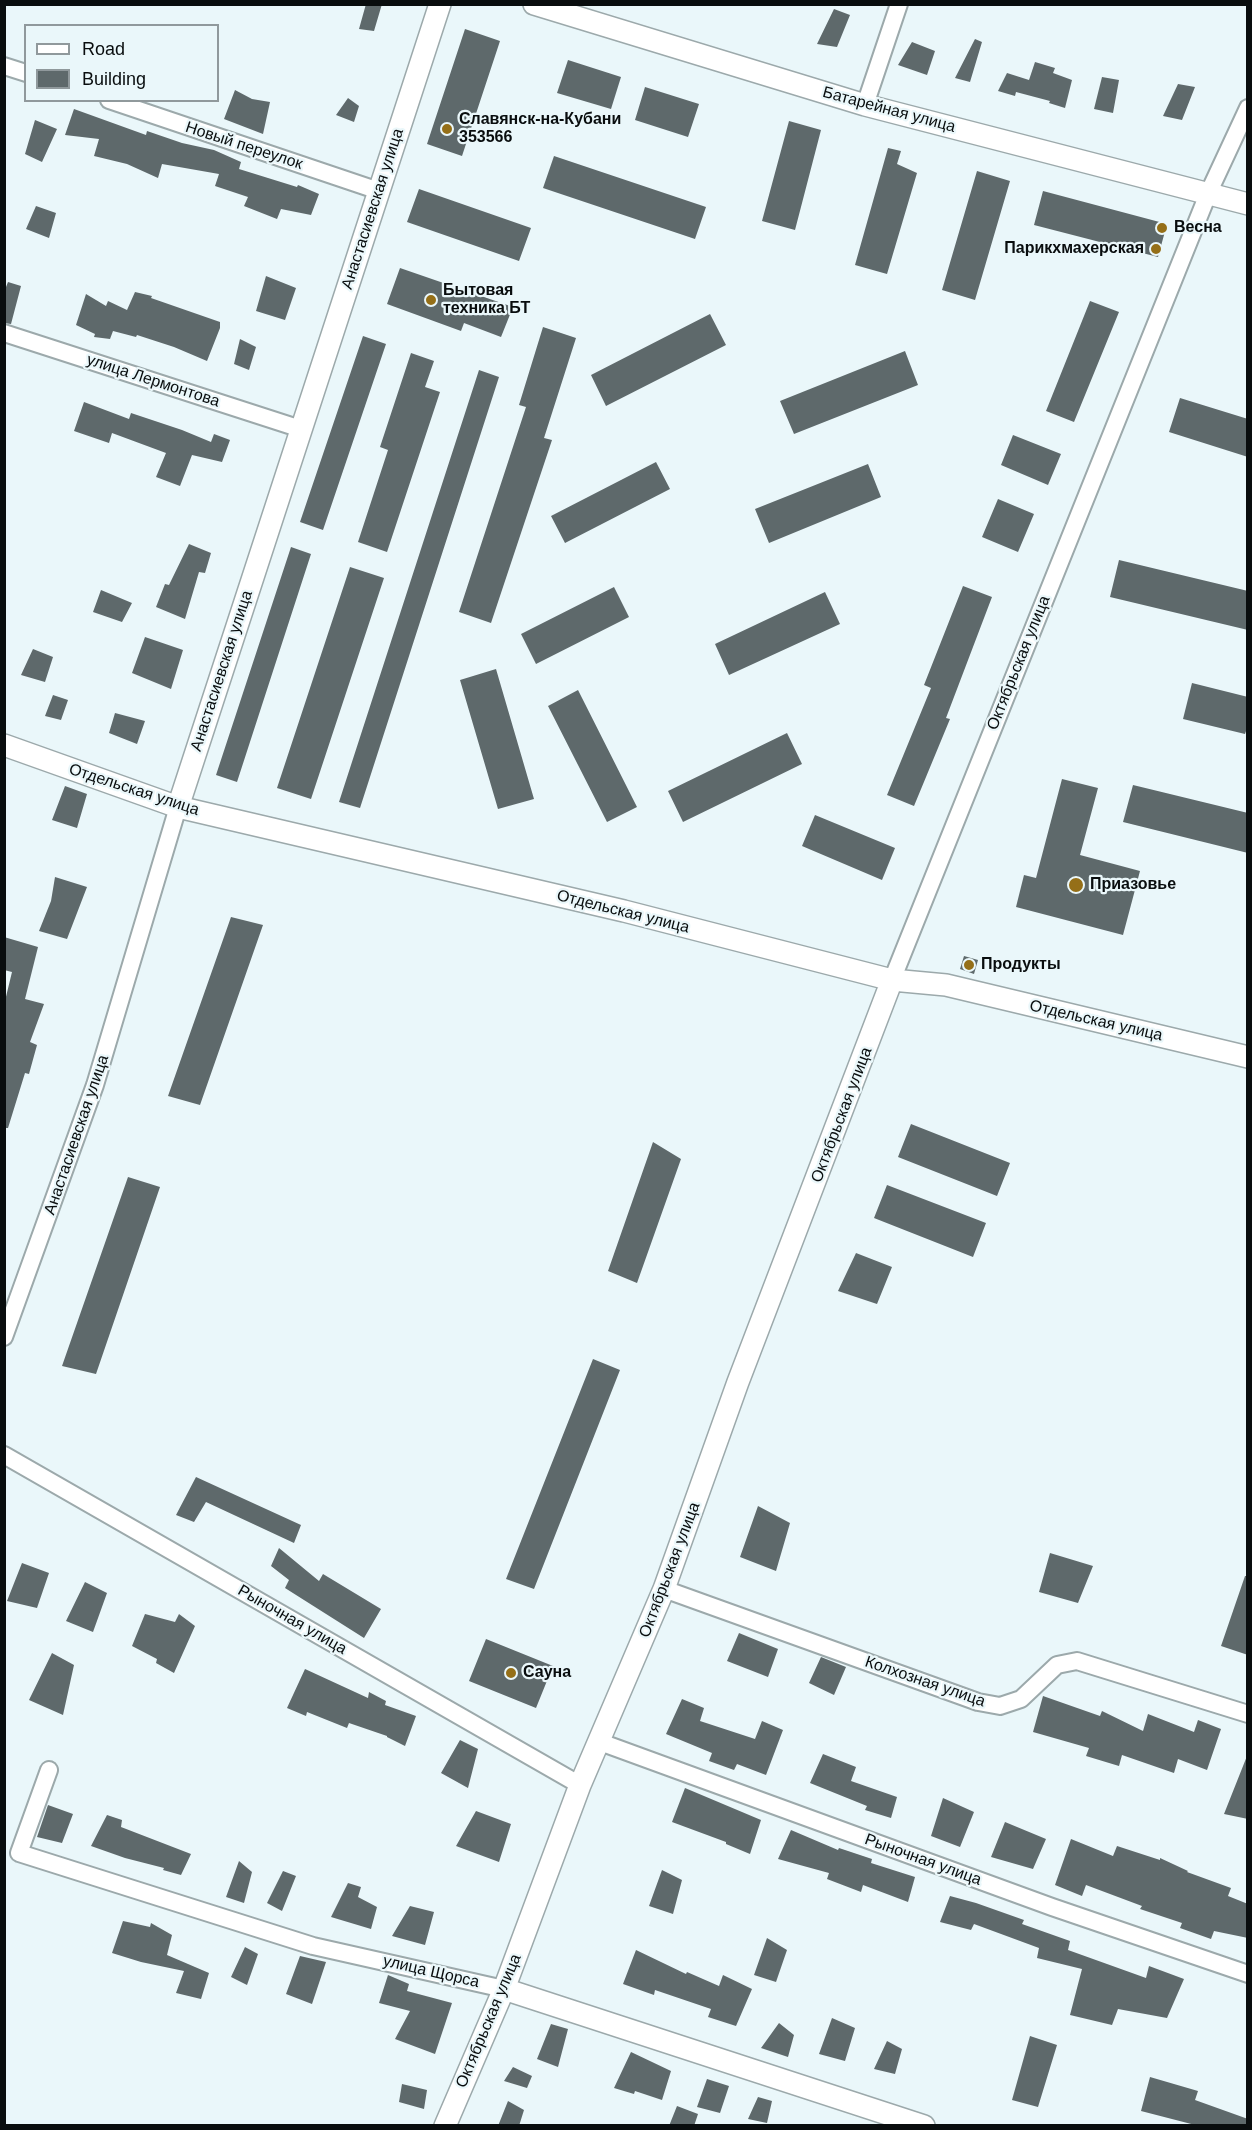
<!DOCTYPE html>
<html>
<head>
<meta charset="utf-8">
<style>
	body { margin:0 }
	#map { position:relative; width:1252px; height:2130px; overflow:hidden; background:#eaf7fa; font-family:Helvetica,sans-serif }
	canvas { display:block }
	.frame { position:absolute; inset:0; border:6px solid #090d0e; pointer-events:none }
	.legend { position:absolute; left:24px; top:24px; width:195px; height:78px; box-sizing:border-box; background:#eaf7fa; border:2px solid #90999c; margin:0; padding:8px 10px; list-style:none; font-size:18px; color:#090d0e }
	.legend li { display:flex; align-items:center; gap:12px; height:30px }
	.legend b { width:30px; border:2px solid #90999c }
</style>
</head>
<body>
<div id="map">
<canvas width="1252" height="2130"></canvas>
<div class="frame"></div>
<ul class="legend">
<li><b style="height:8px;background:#fff"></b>Road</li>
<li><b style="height:16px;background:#5e696b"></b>Building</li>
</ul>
</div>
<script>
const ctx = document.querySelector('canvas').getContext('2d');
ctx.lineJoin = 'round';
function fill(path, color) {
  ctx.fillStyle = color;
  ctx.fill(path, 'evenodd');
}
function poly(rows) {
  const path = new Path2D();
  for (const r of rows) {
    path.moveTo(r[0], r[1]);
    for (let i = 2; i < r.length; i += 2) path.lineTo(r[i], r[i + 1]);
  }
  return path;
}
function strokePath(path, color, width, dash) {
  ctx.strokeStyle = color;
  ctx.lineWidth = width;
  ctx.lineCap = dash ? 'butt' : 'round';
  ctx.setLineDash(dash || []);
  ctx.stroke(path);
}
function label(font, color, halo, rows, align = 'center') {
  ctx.font = font + ' Helvetica,sans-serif';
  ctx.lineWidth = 4.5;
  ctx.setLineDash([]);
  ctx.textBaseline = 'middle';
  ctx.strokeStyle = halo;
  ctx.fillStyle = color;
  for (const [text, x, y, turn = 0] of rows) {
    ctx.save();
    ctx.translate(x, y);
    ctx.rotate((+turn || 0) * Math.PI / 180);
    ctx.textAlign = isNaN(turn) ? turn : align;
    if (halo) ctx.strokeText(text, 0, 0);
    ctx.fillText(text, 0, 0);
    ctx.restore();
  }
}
fill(poly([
	[366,4,382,4,374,31,359,29],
	[834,9,850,15,837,47,817,44],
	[465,29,500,41,462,156,427,144],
	[975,39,982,42,970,82,955,78],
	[912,42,935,51,927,75,898,65],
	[568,60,621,77,611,109,557,93],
	[1035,62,1055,68,1053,73,1072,80,1065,108,1049,103,1050,101,1016,92,1015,96,998,91,1007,73,1029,80],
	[1102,77,1119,80,1113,113,1094,109],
	[1178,84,1195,87,1182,120,1163,116],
	[645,87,699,104,688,137,635,120],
	[235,90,252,99,270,102,263,134,224,119],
	[348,98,359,106,354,122,336,115],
	[74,109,146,135,147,131,182,143,214,150,241,162,239,169,297,187,298,185,319,194,311,215,281,209,277,219,244,206,248,197,215,186,219,174,162,164,158,178,127,164,94,156,99,139,65,135],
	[35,120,57,129,42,162,25,154],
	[789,121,821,130,795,230,762,221],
	[888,148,901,151,897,164,917,173,887,274,855,265],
	[554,156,706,207,695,239,543,188],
	[977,171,1010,181,975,300,942,290],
	[419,189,531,228,519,261,407,222],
	[1043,191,1167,224,1158,257,1034,225],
	[36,206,56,213,49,238,26,229],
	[400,268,513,307,501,337,464,323,461,331,387,304],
	[266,276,296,288,285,320,256,311],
	[8,282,21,286,11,324,4,323,4,292],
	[135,292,152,296,151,298,220,322,220,328,207,361,174,347,137,335,136,337,113,331,110,339,94,337,95,334,76,325,86,294,106,306,108,301,127,310],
	[1090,301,1119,312,1074,422,1046,411],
	[710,314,726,345,606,406,591,375],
	[543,327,576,338,544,438,552,440,491,623,459,612,526,407,519,405],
	[363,336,386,344,323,530,300,522],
	[240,339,256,347,249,370,234,364],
	[905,351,918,385,794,434,780,401],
	[411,353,434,361,425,387,440,392,387,552,358,542,388,450,380,447],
	[479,370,499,377,360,808,339,802],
	[1180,398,1248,419,1248,457,1169,432],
	[84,402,129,419,131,413,182,430,211,442,214,434,230,440,222,462,192,455,180,486,156,477,166,453,112,433,109,443,74,431],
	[1013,435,1061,454,1048,485,1001,465],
	[656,462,670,489,565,543,551,516],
	[868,464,881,497,769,543,755,509],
	[998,499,1034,514,1018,552,982,537],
	[189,544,211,553,205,573,199,572,185,619,156,607,165,584,169,585],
	[291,547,311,554,237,782,216,775],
	[1119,560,1248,591,1248,630,1110,597],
	[350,567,384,578,311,799,277,788],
	[963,586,992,597,946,718,950,719,914,806,887,795,931,688,924,685],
	[614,587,629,617,536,664,521,634],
	[101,590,132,603,122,622,93,612],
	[825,592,840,624,729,675,715,644],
	[145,637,183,650,171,689,132,673],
	[33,649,53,657,45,682,21,675],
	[496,669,534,799,498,809,460,680],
	[1192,683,1248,697,1248,725,1245,734,1183,719],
	[578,690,637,807,607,822,548,706],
	[53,695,68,700,61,720,45,716],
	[115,713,145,721,137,744,109,733],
	[787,733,802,764,683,822,668,791],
	[1062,779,1098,788,1080,855,1140,871,1123,935,1016,907,1024,875,1036,878],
	[1133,785,1248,813,1248,853,1123,822],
	[65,786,87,794,77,828,52,820],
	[815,815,895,848,882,880,802,846],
	[55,877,87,887,67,939,39,931,51,901],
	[231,917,263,925,200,1105,168,1096],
	[4,937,38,947,25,999,44,1004,30,1042,37,1045,29,1074,25,1073,8,1128,4,1128,4,1005,12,972,4,970],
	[964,956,978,960,974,974,960,969],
	[911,1124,1010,1163,997,1196,898,1157],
	[653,1142,681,1159,637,1283,608,1271],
	[128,1177,160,1187,96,1374,62,1366],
	[887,1185,986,1223,973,1257,874,1218],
	[856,1253,892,1267,877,1304,838,1291],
	[593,1359,620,1370,534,1589,506,1579],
	[196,1477,301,1525,294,1543,206,1502,194,1522,176,1515],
	[758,1506,790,1523,776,1571,740,1557],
	[279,1548,319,1581,323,1574,381,1609,364,1638,285,1588,289,1580,271,1566],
	[1050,1553,1093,1566,1078,1603,1039,1592],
	[22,1563,49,1573,37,1608,7,1601],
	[1245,1576,1248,1576,1248,1655,1221,1646],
	[85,1582,107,1593,93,1632,66,1621],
	[145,1614,175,1622,179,1614,195,1626,174,1673,156,1663,157,1659,132,1646],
	[739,1633,778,1649,768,1677,727,1661],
	[486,1639,553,1666,536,1708,469,1681],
	[52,1653,74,1665,63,1715,29,1700],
	[821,1657,846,1667,834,1695,809,1683],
	[305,1669,368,1698,369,1692,386,1701,385,1705,416,1716,405,1746,387,1737,387,1736,349,1723,347,1728,307,1712,306,1716,287,1708],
	[1043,1696,1100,1716,1102,1711,1143,1731,1148,1714,1194,1732,1198,1720,1221,1729,1207,1770,1178,1759,1174,1773,1122,1755,1119,1766,1086,1756,1089,1748,1033,1732],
	[682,1699,704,1708,700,1721,755,1739,762,1721,783,1730,766,1775,737,1764,734,1770,709,1761,712,1753,666,1734],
	[460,1740,478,1749,468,1788,441,1773],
	[823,1754,856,1767,851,1781,897,1797,891,1818,865,1810,867,1806,810,1783],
	[1247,1756,1248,1756,1248,1819,1224,1814],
	[685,1788,761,1820,750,1854,726,1844,726,1842,672,1822],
	[943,1798,974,1812,960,1847,931,1836],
	[48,1805,73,1814,62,1843,37,1837],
	[476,1811,511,1824,499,1862,456,1846],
	[107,1815,122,1820,121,1827,191,1854,181,1875,163,1870,164,1868,125,1858,91,1846],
	[1005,1822,1046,1839,1033,1869,991,1857],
	[791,1830,838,1850,839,1848,872,1859,871,1863,915,1877,908,1902,863,1885,861,1892,827,1879,829,1873,778,1859],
	[1071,1839,1113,1856,1117,1846,1160,1860,1160,1858,1188,1871,1187,1872,1231,1888,1228,1896,1248,1904,1248,1938,1214,1931,1211,1939,1180,1928,1182,1923,1140,1909,1142,1906,1086,1885,1082,1896,1055,1885],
	[239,1861,252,1872,244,1903,226,1897],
	[662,1870,682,1880,673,1914,649,1906],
	[283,1871,296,1876,282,1911,267,1903],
	[348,1883,361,1887,358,1897,377,1907,371,1929,331,1917],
	[950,1896,976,1903,1024,1920,1022,1924,1070,1941,1068,1950,1146,1978,1149,1966,1184,1979,1167,2018,1118,2009,1112,2025,1070,2015,1082,1969,1037,1958,1039,1948,974,1924,971,1930,940,1922],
	[410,1906,434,1912,425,1945,392,1936],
	[123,1921,150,1927,151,1923,172,1935,167,1955,209,1973,201,1999,176,1993,184,1971,141,1962,112,1953],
	[767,1938,787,1950,776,1982,754,1975],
	[245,1947,258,1954,247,1985,231,1977],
	[636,1950,686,1974,687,1972,719,1986,723,1975,752,1989,736,2026,708,2017,711,2009,655,1990,654,1995,623,1984],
	[300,1956,326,1962,312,2004,286,1994],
	[388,1975,409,1984,407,1991,452,2003,435,2054,395,2039,410,2011,379,2003],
	[832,2018,855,2028,845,2061,819,2054],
	[779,2023,794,2035,788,2057,761,2048],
	[551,2024,568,2029,558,2067,537,2059],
	[1030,2036,1057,2045,1038,2107,1012,2100],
	[887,2041,902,2049,895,2074,874,2069],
	[631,2052,671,2071,662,2100,635,2091,634,2094,614,2088],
	[513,2067,532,2076,527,2088,504,2081],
	[1150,2077,1198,2091,1195,2100,1248,2119,1248,2126,1199,2126,1141,2111],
	[707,2079,729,2086,720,2113,697,2107],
	[402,2084,427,2090,424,2109,399,2102],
	[758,2097,772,2101,767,2123,748,2119],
	[508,2101,524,2110,519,2126,498,2126],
	[677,2106,698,2114,694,2126,669,2126]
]), '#5e696b');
const minor = poly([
	[4,66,26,73],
	[109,100,379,191],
	[865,105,899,4],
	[4,333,301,429],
	[892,980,1208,194,1248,108],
	[4,1337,95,1085,178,807],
	[4,1455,580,1785],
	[664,1589,978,1702,1000,1706,1021,1699,1057,1665,1077,1661,1248,1714],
	[600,1742,1052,1907,1248,1974],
	[49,1770,19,1853,313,1946,504,1989]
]);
const tertiary = poly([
	[534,4,865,105,1248,204],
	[4,745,178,807,624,911,892,980,946,985,1248,1057],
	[178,807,440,4],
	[504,1989,924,2126],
	[445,2126,504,1989,580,1785,664,1589,738,1382,892,980]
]);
strokePath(minor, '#9ca9ab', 20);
strokePath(tertiary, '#9ca9ab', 24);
strokePath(minor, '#fff', 16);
strokePath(tertiary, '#fff', 21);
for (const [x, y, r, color] of [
	[447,129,6,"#956f18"],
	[1162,228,6,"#956f18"],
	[1156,249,6,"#956f18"],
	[431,300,6,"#956f18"],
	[1076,885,8,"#956f18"],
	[969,965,6,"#956f18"],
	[511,1673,6,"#956f18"]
]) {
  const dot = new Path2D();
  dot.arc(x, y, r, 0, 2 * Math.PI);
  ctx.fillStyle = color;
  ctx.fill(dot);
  strokePath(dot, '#eaf7fa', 2);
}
label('16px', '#090d0e', '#eaf7fa', [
	["Батарейная улица",889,110,15],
	["Новый переулок",244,146,18],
	["Анастасиевская улица",373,209,-72],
	["улица Лермонтова",153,381,18],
	["Октябрьская улица",1019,663,-68],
	["Анастасиевская улица",222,671,-72],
	["Отдельская улица",134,790,18],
	["Отдельская улица",623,912,14],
	["Отдельская улица",1096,1021,13],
	["Октябрьская улица",842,1115,-69],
	["Анастасиевская улица",77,1135,-71],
	["Октябрьская улица",670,1570,-69],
	["Рыночная улица",292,1620,30],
	["Колхозная улица",925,1682,19],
	["Рыночная улица",923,1860,20],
	["улица Щорса",431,1972,13],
	["Октябрьская улица",489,2021,-67]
]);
label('bold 16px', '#090d0e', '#eaf7fa', [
	["Славянск-на-Кубани",459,120],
	["353566",459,138],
	["Весна",1174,228],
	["Парикхмахерская",1144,249,"right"],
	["Бытовая",443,291],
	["техника БТ",443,309],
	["Приазовье",1090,885],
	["Продукты",981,965],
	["Сауна",523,1673]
], 'left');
</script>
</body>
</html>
